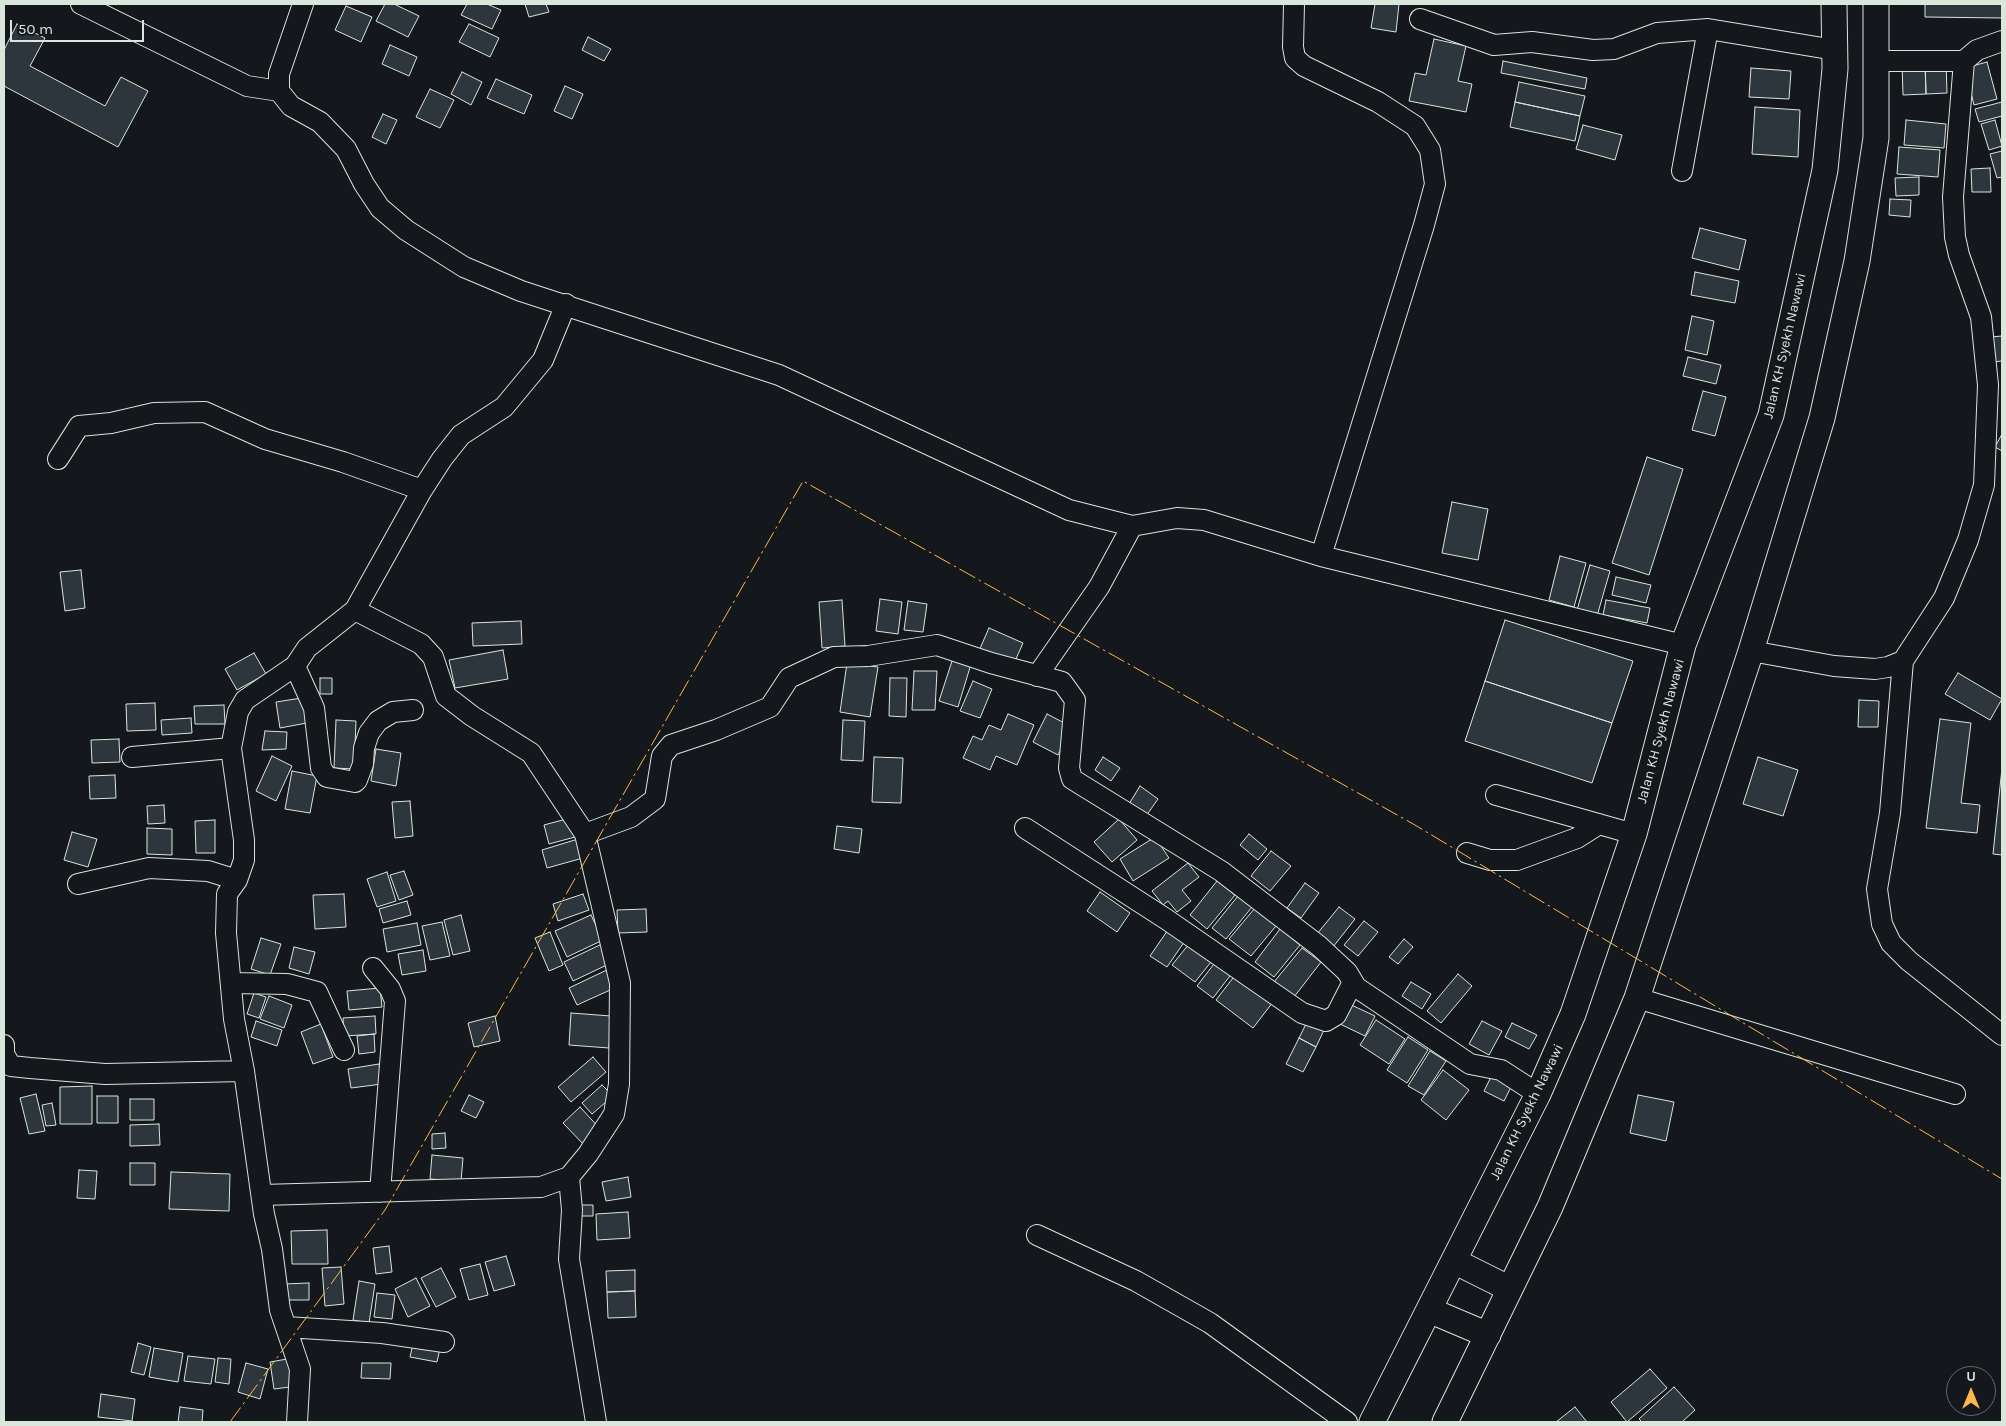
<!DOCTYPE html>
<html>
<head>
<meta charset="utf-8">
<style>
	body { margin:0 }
	#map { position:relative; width:2006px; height:1426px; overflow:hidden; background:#14181c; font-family:Karla,sans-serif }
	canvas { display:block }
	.frame { position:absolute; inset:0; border:5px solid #d8e6dc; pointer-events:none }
	.north { position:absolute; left:1946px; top:1366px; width:50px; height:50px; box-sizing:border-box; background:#14181c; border:1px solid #626a69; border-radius:50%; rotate:0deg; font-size:14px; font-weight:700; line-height:20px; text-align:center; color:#d8e6dc }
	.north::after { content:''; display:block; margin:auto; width:18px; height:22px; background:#ffb74d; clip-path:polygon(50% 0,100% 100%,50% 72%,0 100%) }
	.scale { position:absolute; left:10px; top:20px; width:134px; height:22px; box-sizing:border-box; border:2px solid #d8e6dc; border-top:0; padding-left:6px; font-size:15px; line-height:18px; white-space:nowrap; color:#d8e6dc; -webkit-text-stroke:4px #14181c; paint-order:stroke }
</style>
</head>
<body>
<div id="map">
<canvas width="2006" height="1426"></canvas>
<div class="frame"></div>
<div class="north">U</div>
<div class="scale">50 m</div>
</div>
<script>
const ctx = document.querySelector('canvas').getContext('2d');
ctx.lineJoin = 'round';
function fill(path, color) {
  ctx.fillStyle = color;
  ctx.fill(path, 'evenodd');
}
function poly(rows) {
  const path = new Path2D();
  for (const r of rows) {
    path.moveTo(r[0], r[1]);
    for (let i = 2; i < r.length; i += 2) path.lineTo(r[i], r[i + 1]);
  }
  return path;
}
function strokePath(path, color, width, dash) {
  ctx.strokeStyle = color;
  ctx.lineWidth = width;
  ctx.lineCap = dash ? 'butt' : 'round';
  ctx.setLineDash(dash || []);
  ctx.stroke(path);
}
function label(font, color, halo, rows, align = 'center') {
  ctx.font = font + ' Karla,sans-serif';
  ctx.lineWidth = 4;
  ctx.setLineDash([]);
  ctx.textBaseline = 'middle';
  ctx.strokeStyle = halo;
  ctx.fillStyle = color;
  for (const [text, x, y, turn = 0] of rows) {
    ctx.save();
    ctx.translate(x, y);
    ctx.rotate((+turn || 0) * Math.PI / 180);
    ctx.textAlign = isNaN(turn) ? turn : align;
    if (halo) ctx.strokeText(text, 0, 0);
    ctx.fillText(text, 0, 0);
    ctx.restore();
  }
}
const building = poly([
	[385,4,394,4,419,16,408,37,376,21,385,4],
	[467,4,487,4,501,10,492,29,461,15,467,4],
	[525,4,546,4,549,12,529,17,525,4],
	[1375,4,1399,4,1396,32,1371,28,1375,4],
	[1925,4,2002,4,2002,18,1925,17,1925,4],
	[346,6,372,17,361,42,335,30,346,6],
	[17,24,45,38,30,66,105,106,121,77,148,91,118,147,4,86,4,50,17,24],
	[469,24,499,38,490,57,459,42,469,24],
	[588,37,611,49,604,61,582,50,588,37],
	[1434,39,1466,46,1458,81,1472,84,1466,112,1409,101,1415,73,1426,75,1434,39],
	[390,45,417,57,409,76,382,64,390,45],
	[1503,61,1587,78,1585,89,1501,73,1503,61],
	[1946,61,1947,93,1926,94,1925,62,1946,61],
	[1925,62,1926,94,1903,95,1902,63,1925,62],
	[1987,62,1997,99,1974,105,1965,68,1987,62],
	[1751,68,1791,71,1789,99,1749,97,1751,68],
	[462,72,482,82,471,105,451,94,462,72],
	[496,79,532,95,524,114,487,98,496,79],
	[1519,82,1585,96,1580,116,1515,102,1519,82],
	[565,86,583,94,572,119,554,111,565,86],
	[430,89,454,100,440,128,416,117,430,89],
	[1515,102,1580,116,1575,141,1510,127,1515,102],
	[2002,102,2002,116,1979,122,1975,109,2002,102],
	[1755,107,1800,110,1798,157,1752,154,1755,107],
	[383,114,397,120,386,144,372,137,383,114],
	[1906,120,1946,124,1944,148,1904,145,1906,120],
	[1995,120,2002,146,1989,150,1981,124,1995,120],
	[1583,125,1622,135,1615,160,1576,149,1583,125],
	[1899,147,1940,150,1938,177,1897,174,1899,147],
	[2002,151,2002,177,1997,178,1990,154,2002,151],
	[1990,168,1991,192,1972,192,1971,169,1990,168],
	[1919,177,1919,195,1896,196,1895,178,1919,177],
	[1890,199,1911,200,1910,217,1889,215,1890,199],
	[1700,228,1746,240,1739,270,1692,258,1700,228],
	[1695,272,1739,281,1735,303,1691,295,1695,272],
	[1692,316,1714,321,1707,355,1685,350,1692,316],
	[2002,336,2002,361,1993,362,1991,337,2002,336],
	[1688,357,1721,365,1716,384,1683,376,1688,357],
	[1703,391,1726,397,1715,436,1692,430,1703,391],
	[2002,434,2002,451,1995,447,2002,434],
	[1647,457,1683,469,1649,575,1612,563,1647,457],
	[1452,502,1488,509,1478,560,1442,553,1452,502],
	[1560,556,1586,563,1574,607,1549,600,1560,556],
	[1590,565,1610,571,1597,616,1577,610,1590,565],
	[81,570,85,608,65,611,60,572,81,570],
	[1616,577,1651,585,1646,603,1612,595,1616,577],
	[880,599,902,602,898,634,876,631,880,599],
	[842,600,845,646,822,648,819,602,842,600],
	[1606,600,1650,608,1647,623,1603,615,1606,600],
	[908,601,927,604,923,632,904,630,908,601],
	[1505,620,1633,661,1612,723,1485,681,1505,620],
	[521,621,522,644,473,646,472,623,521,621],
	[989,628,1023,643,1012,668,978,653,989,628],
	[503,650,508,679,455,688,449,660,503,650],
	[254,653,266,674,237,690,225,669,254,653],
	[953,658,971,664,958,707,939,701,953,658],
	[847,663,878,667,870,717,840,712,847,663],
	[914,671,937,671,935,710,912,710,914,671],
	[1958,673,2002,699,1990,720,1945,694,1958,673],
	[320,678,332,678,332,694,320,694,320,678],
	[890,678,907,678,906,717,889,716,890,678],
	[973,681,992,689,980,718,960,711,973,681],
	[1485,681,1612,723,1592,783,1465,741,1485,681],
	[308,697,312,722,280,728,276,702,308,697],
	[1859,700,1879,701,1878,727,1858,727,1859,700],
	[155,703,156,730,127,731,126,704,155,703],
	[224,705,225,724,195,724,194,706,224,705],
	[1008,714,1034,725,1017,765,996,756,990,770,963,758,973,736,982,740,989,725,1001,730,1008,714],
	[1047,714,1072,727,1058,755,1033,742,1047,714],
	[191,718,192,733,162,735,161,720,191,718],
	[1940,719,1971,723,1961,803,1980,805,1977,833,1926,828,1940,719],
	[336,720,356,721,354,769,334,768,336,720],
	[843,720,865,721,863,761,841,760,843,720],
	[265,731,287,732,286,749,262,750,265,731],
	[119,739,120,762,92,763,91,740,119,739],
	[376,749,401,753,396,786,371,781,376,749],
	[272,756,292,766,276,801,256,791,272,756],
	[874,757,903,758,901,803,872,802,874,757],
	[1103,757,1120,768,1111,781,1095,770,1103,757],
	[1758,757,1798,770,1783,816,1743,804,1758,757],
	[2002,768,2002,855,1993,854,2002,768],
	[292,771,317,776,310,813,285,809,292,771],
	[115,775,116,798,90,799,89,776,115,775],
	[1140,786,1158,799,1146,816,1129,804,1140,786],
	[410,801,413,836,395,838,392,802,410,801],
	[164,805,165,823,148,824,147,806,164,805],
	[570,818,575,837,549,844,544,825,570,818],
	[1119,819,1137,840,1112,862,1094,842,1119,819],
	[215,820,215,853,196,853,195,821,215,820],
	[837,826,862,829,859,853,834,849,837,826],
	[147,828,172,829,172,855,147,854,147,828],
	[72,832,97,839,88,867,64,860,72,832],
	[1249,834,1267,849,1258,860,1240,845,1249,834],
	[1155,837,1169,858,1133,881,1120,859,1155,837],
	[578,839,583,858,547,868,542,850,578,839],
	[1271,851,1291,866,1270,891,1251,876,1271,851],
	[1188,863,1199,877,1182,890,1191,901,1177,912,1168,901,1163,905,1152,891,1188,863],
	[404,871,413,895,399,900,390,875,404,871],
	[387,872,396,901,377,907,367,879,387,872],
	[1217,881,1235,895,1207,929,1190,915,1217,881],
	[1305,883,1319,893,1301,918,1287,908,1305,883],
	[1100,892,1130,913,1117,932,1087,911,1100,892],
	[344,894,346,927,315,929,313,895,344,894],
	[583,894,589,910,558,921,553,904,583,894],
	[1238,896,1252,907,1226,939,1212,928,1238,896],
	[407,901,411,915,383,923,379,909,407,901],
	[1339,907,1355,919,1333,947,1317,934,1339,907],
	[1255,908,1276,926,1251,956,1229,939,1255,908],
	[646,909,647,932,618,933,617,910,646,909],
	[461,915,470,951,453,955,444,920,461,915],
	[591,915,603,940,567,957,555,931,591,915],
	[1364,921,1378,932,1358,956,1344,945,1364,921],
	[442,922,450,956,430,960,422,926,442,922],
	[417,923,421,945,387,952,383,929,417,923],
	[1170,927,1187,938,1167,967,1150,956,1170,927],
	[1280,929,1300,945,1274,977,1255,962,1280,929],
	[550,932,563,965,549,971,535,938,550,932],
	[261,938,281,944,270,975,251,969,261,938],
	[1193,939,1215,957,1195,982,1172,965,1193,939],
	[1404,939,1413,947,1398,964,1389,957,1404,939],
	[602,944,611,963,573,981,564,962,602,944],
	[294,947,315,952,309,974,289,968,294,947],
	[1302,948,1321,962,1294,997,1274,982,1302,948],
	[423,950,426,971,402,975,398,954,423,950],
	[1217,960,1233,972,1213,998,1197,986,1217,960],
	[611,968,619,986,577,1005,569,988,611,968],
	[1236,974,1273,1002,1253,1028,1216,1000,1236,974],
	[1458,974,1472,986,1441,1023,1427,1011,1458,974],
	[1411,982,1431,994,1422,1009,1402,996,1411,982],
	[380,988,382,1007,349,1010,347,991,380,988],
	[254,993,266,997,259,1018,247,1014,254,993],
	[269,996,292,1005,284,1028,260,1019,269,996],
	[1347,1003,1375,1016,1365,1036,1338,1023,1347,1003],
	[571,1013,611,1016,609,1048,569,1045,571,1013],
	[375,1016,376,1034,344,1036,343,1018,375,1016],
	[495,1016,500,1041,474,1047,468,1023,495,1016],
	[1308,1020,1325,1028,1316,1047,1299,1038,1308,1020],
	[1376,1020,1405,1039,1389,1064,1360,1045,1376,1020],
	[256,1021,282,1030,277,1046,251,1037,256,1021],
	[1482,1021,1502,1031,1489,1055,1469,1044,1482,1021],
	[1512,1023,1537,1035,1529,1049,1505,1037,1512,1023],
	[321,1024,333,1057,313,1064,301,1032,321,1024],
	[374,1034,375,1052,359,1054,357,1036,374,1034],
	[1408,1037,1428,1050,1407,1083,1387,1070,1408,1037],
	[1299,1038,1316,1047,1303,1072,1286,1064,1299,1038],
	[1430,1051,1446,1061,1424,1095,1408,1086,1430,1051],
	[593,1057,606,1072,571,1102,558,1087,593,1057],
	[379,1064,382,1084,351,1088,348,1069,379,1064],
	[1443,1070,1469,1090,1446,1120,1421,1100,1443,1070],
	[1494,1071,1514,1081,1504,1101,1484,1091,1494,1071],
	[602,1085,613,1096,592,1114,582,1103,602,1085],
	[92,1086,92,1124,60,1124,60,1087,92,1086],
	[36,1094,45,1131,29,1134,20,1098,36,1094],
	[469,1095,484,1102,476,1118,461,1111,469,1095],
	[1638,1095,1674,1102,1666,1141,1630,1133,1638,1095],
	[97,1096,118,1096,118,1123,97,1123,97,1096],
	[130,1099,154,1099,154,1120,130,1120,130,1099],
	[52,1103,56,1125,46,1126,42,1105,52,1103],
	[580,1107,602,1131,585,1146,563,1123,580,1107],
	[159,1124,160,1145,130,1146,130,1125,159,1124],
	[445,1133,446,1148,432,1149,432,1134,445,1133],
	[432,1155,463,1158,461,1181,430,1179,432,1155],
	[130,1163,155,1163,155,1185,130,1185,130,1163],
	[79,1170,97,1171,95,1199,77,1198,79,1170],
	[171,1172,230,1174,229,1211,169,1209,171,1172],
	[628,1177,631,1197,606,1201,602,1182,628,1177],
	[580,1205,593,1205,593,1216,580,1216,580,1205],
	[628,1212,630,1238,597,1240,596,1214,628,1212],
	[327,1230,328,1264,292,1264,291,1231,327,1230],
	[389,1246,392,1272,376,1274,373,1248,389,1246],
	[506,1256,515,1285,494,1291,485,1262,506,1256],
	[480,1264,488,1295,469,1300,460,1269,480,1264],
	[341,1267,344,1304,325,1306,322,1268,341,1267],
	[441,1268,456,1297,436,1307,421,1278,441,1268],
	[635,1270,635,1291,607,1292,606,1271,635,1270],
	[416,1278,430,1306,408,1317,395,1289,416,1278],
	[359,1281,375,1284,369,1323,353,1320,359,1281],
	[309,1283,309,1300,285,1300,284,1284,309,1283],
	[635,1291,636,1317,608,1318,607,1292,635,1291],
	[377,1293,395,1295,392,1319,374,1317,377,1293],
	[414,1339,441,1344,437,1362,410,1357,414,1339],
	[138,1343,151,1347,144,1375,131,1372,138,1343],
	[154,1348,183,1353,178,1382,149,1377,154,1348],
	[188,1356,215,1359,211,1384,184,1381,188,1356],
	[218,1358,231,1359,229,1384,215,1382,218,1358],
	[293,1358,298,1386,274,1389,270,1362,293,1358],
	[246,1363,268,1369,260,1399,238,1392,246,1363],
	[362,1363,391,1363,390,1379,361,1378,362,1363],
	[1650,1369,1667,1388,1627,1422,1611,1402,1650,1369],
	[1674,1387,1695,1410,1682,1422,1642,1422,1639,1419,1674,1387],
	[101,1394,135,1399,132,1421,98,1417,101,1394],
	[180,1407,203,1410,202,1422,178,1422,180,1407],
	[1575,1407,1587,1422,1556,1422,1575,1407]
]);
fill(building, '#2c363c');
strokePath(building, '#d8e6dc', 1);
const minor = poly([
	[81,4,247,86,279,91],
	[303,4,279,74,279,91,291,106,320,122,346,149,364,184,380,208,406,230,464,267,521,291,779,375,1069,510,1132,526,1177,518,1204,520,1321,556,1683,645],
	[1294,4,1293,47,1295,58,1304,66,1378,102,1415,126,1430,150,1435,184,1424,225,1321,556],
	[1420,19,1494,45,1532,42,1593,50,1614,49,1657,33,1708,29,1835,50],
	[1876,61,1964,61,1977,50,2002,41],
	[1682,171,1708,29],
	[58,459,79,426,111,423,154,413,205,412,265,439,343,462,422,490],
	[1751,651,1834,666,1875,669,1888,667,1903,661,1944,598,1968,540,1984,485,1988,385,1981,317,1959,255,1955,237,1953,197,1964,61],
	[1903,661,1890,813,1877,889,1882,924,1891,943,1909,961,2002,1035],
	[295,666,314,708,321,768,327,777,355,782,357,780,363,764,364,748,369,733,378,721,393,712,413,710],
	[1037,676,1099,587,1132,526],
	[132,757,231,748],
	[1496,795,1634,834],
	[1025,828,1166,919,1302,1013,1326,1021,1336,1015,1353,982],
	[585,834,631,817,655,799,662,756,671,745,716,730,770,707,789,678,834,657,868,656,937,645,991,663,1062,682,1075,700,1069,768,1072,779,1221,871,1319,946,1347,972,1356,987,1470,1064,1501,1070,1538,1094],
	[1467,853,1490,860,1517,860,1577,838,1599,824],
	[78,884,149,868,208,871,237,880],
	[373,968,390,989,395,1001,380,1192],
	[231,983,287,984,317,992,344,1050],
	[1637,998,1955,1094],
	[4,1045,4,1054,11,1066,30,1068,105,1074,244,1071],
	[569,1177,572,1210,569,1259,596,1422],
	[262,1195,541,1187,569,1177,588,1154,614,1114,619,1084,620,983,585,834,531,753,472,716,446,696,433,657,421,644,355,610],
	[1037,1235,1136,1281,1210,1323,1347,1422],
	[286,1327,382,1333,444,1342],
	[297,1422,300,1369,280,1310,272,1249,264,1214,244,1071,234,1019,226,933,227,894,237,880,244,860,244,840,231,748,238,712,245,700,295,666,307,648,355,610,422,490,442,459,461,435,504,407,543,360,566,304]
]);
const major = poly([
	[1454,1261,1510,1289],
	[1429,1310,1488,1335],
	[1372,1422,1538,1094,1573,1014,1634,834,1683,645,1771,415,1825,170,1835,69,1834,4],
	[1445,1422,1550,1207,1637,998,1751,651,1822,418,1857,261,1876,138,1876,4]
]);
strokePath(minor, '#d8e6dc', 22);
strokePath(major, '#d8e6dc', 27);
strokePath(minor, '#14181c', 20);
strokePath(major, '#14181c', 25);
strokePath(poly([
	[230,1422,385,1210,803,481,1415,825,2002,1179]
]), '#ffb74d', 1, [18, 4, 2.5, 4]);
label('14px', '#d8e6dc', '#14181c', [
	["Jalan KH Syekh Nawawi",1785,346,-77],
	["Jalan KH Syekh Nawawi",1661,731,-75],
	["Jalan KH Syekh Nawawi",1527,1112,-64]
]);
</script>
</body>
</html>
